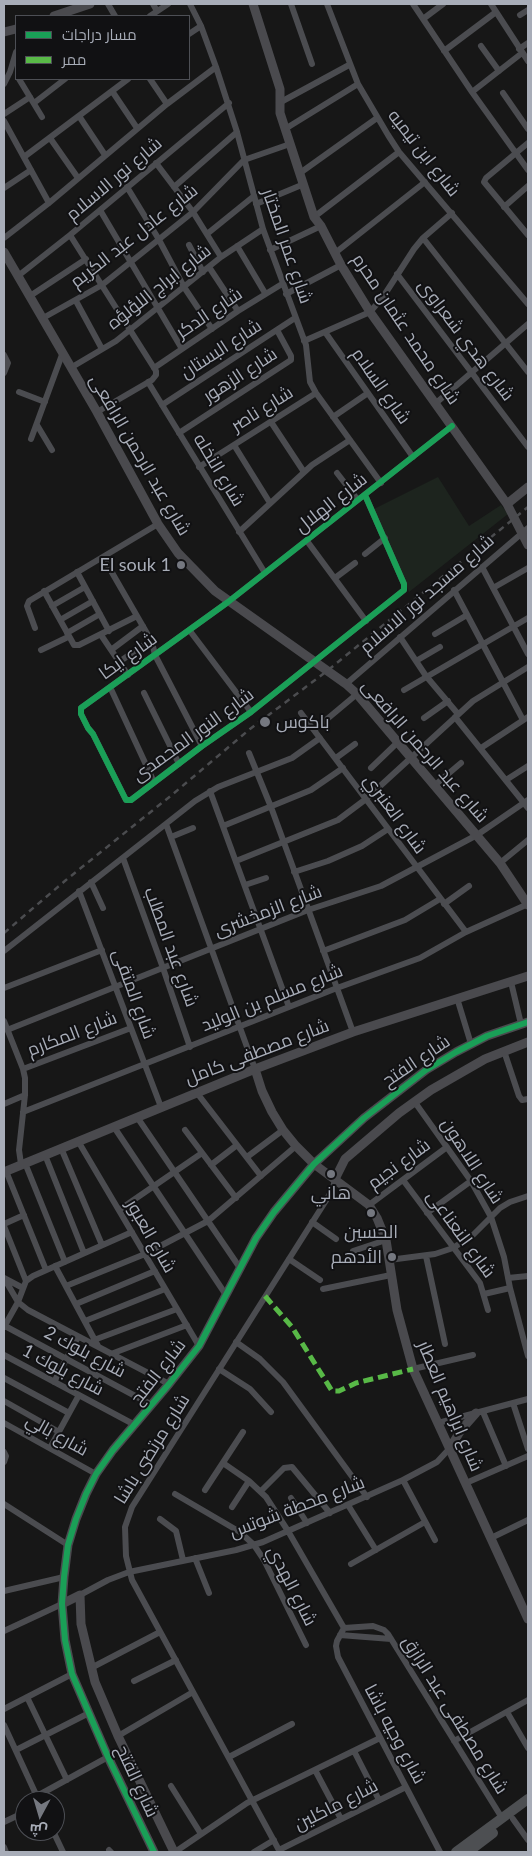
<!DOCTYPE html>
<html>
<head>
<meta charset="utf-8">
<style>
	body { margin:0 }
	#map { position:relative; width:532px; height:1856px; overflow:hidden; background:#171717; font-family:Lato,Cairo,sans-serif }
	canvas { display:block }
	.frame { position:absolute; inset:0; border:5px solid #a8adb8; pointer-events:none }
	.legend { position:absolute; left:15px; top:15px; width:175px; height:65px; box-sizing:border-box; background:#111113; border:1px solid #4d4f55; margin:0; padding:6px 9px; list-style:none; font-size:15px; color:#a8adb8 }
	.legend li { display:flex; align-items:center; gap:10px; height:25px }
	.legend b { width:25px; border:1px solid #4d4f55 }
	.north { position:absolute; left:15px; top:1791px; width:50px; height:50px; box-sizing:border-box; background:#111113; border:1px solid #4d4f55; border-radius:50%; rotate:186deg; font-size:14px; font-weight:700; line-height:20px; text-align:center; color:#a8adb8 }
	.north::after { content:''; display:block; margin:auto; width:18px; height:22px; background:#757880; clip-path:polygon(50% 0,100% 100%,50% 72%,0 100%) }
</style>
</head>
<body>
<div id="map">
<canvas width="532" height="1856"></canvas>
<div class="frame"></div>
<ul class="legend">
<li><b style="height:6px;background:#1a9f57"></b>مسار دراجات</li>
<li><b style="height:6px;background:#58b947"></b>ممر</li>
</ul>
<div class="north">ش</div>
</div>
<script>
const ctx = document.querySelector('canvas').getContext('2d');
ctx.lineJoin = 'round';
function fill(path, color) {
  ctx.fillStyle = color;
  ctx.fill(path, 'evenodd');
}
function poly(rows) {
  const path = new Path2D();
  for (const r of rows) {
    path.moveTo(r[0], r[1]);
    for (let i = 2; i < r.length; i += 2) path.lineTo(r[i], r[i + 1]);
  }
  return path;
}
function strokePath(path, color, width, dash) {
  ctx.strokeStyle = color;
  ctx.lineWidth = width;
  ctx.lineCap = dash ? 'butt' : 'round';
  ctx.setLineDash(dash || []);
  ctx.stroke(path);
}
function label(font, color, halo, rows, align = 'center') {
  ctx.font = font + ' Lato,Cairo,sans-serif';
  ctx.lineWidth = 4;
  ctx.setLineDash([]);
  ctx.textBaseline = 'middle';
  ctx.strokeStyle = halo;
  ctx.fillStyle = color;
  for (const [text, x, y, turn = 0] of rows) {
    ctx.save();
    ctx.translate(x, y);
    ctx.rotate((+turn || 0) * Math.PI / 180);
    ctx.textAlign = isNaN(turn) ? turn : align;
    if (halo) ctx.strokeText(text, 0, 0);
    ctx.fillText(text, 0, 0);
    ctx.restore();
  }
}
fill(poly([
	[438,477,469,526,501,505,508,514,409,592,372,510]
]), '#1d241e');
strokePath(poly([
	[108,4,115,16],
	[153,4,157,11],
	[190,4,201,26,216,67,237,132,263,229,306,345,310,382,316,393,381,483],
	[291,4,312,64],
	[327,4,358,84,388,135,399,152,528,304],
	[413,4,472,92,528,170],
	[491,4,528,61],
	[520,15,528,10],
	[150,16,168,4],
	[423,19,443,4],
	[189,34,201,26],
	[481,46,499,71],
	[519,49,528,43],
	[444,51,496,12],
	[19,79,42,117],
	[150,79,167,104],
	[4,84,10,72,16,52],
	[112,91,137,128],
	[472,92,522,53],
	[503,93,528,129],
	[34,103,65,79],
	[279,103,349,65],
	[4,114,30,97],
	[79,116,105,155],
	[4,121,49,203],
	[285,129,358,84],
	[50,138,78,178],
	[528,143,486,178,484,182,528,235],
	[24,157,128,79],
	[156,163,193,212,221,257],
	[300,173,377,118],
	[127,187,158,238,184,287,212,329],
	[174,187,237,132],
	[4,188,31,170],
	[256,204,304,184],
	[504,207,528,186],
	[100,210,182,349],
	[314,217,399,152],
	[207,234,254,196],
	[70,235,156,371,156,375,152,380,97,412],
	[4,238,49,203,167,104,216,67],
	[423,238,528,372],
	[189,245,203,272],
	[237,246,265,293],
	[270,250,321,226],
	[335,253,425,182],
	[209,267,238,311],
	[397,274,528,447],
	[18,276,70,235,229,103],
	[286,294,341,265],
	[30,296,86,259],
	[76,301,102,349],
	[43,318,102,285,193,212,244,160,290,144],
	[325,332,413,457],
	[304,341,370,312,383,297,414,249,423,238,452,213],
	[4,355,8,363,4,373],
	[72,367,116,341,221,257,263,229],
	[154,368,238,311,282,284],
	[148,382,265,573],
	[19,392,45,402],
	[436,403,528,324],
	[162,405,295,318],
	[333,417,368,393],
	[271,422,304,472],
	[37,425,52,450],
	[179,433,291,360,291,356,277,330],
	[31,439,63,352],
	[234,445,270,503],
	[199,467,316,393],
	[337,473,358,500],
	[365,495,404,584,404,590,251,712,202,746,131,800,126,800,93,734,88,728,81,714,81,708,228,602,452,426],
	[239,532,312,465,350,440],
	[307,541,366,621],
	[365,554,385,538],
	[103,557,152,642,155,655,202,746],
	[482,567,528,654],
	[77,572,109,631],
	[335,578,355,563],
	[493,588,528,568],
	[454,590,523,720],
	[44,591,74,645,79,645,137,616],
	[52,606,85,587],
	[60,620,93,601],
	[35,628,27,606,29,601,158,524],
	[190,631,251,712],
	[67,633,100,614],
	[435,634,467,615],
	[101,635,128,675],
	[400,637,426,676,458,714],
	[41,650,68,637],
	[111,650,143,626],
	[416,661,440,647],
	[119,662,151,640],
	[346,684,528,528],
	[110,687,154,782],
	[404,690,528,618],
	[144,693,179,764],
	[301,713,466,932],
	[455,717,528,808],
	[424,718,448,701],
	[314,730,357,694],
	[481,748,528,717],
	[249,753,271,807,353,1032],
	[336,758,355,744],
	[371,768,399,741],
	[506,780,528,766],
	[435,785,461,763],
	[210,791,289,1007],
	[166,824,255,1069],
	[223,826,311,790,343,768],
	[171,837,193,828],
	[123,858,163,968,190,1047],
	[236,861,338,820,366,799,473,701,528,667],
	[500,863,528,840],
	[294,872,328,861,362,846,388,829],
	[91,882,103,908],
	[245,885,266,878],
	[79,891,161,1107],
	[444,904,469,886],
	[4,951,195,801,218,787,292,758,320,738],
	[323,951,405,920,440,899],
	[511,982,521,1024],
	[4,988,102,950],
	[457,998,471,1044],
	[4,1021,23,1069,25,1078,25,1095,19,1150,21,1164],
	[7,1030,308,910,381,886,477,835,528,800],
	[504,1051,519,1096,522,1100,528,1099],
	[23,1069,131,1028],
	[197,1093,261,1176],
	[414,1101,471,1181,491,1217,504,1257,510,1288,528,1356],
	[4,1104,25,1095],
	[23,1112,337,988,420,958,466,932,528,904],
	[137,1117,240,1268],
	[114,1127,226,1295],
	[185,1130,236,1198],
	[78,1141,199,1346],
	[61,1148,102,1245],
	[45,1155,84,1253],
	[247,1157,283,1130],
	[25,1163,65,1262],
	[211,1165,237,1145],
	[6,1171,46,1270],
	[403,1180,480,1283,488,1310],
	[369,1205,447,1147],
	[119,1210,202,1153],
	[427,1213,471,1181],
	[312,1222,336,1239],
	[4,1224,24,1215],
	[4,1226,26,1281],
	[353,1251,386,1240],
	[426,1256,445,1344],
	[289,1259,320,1280],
	[389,1260,435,1254,453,1248,473,1235,500,1208,510,1202,528,1196],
	[55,1266,98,1346],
	[4,1278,18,1302,28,1310,169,1384],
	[4,1278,23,1288],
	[508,1278,528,1276],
	[66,1286,145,1254,208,1221,296,1146],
	[323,1289,391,1275],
	[484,1294,510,1288],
	[76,1304,155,1271],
	[85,1321,165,1289],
	[5,1326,152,1405],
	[4,1327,18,1302,26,1281,33,1276,132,1232],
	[94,1340,177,1309],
	[236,1342,260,1359,283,1382,367,1497],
	[111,1354,187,1325],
	[4,1355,135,1425],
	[219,1369,250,1389,271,1412],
	[413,1369,473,1355],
	[4,1378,69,1413],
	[54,1382,78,1337],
	[4,1401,59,1432],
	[513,1403,528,1449],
	[483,1412,506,1466],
	[4,1423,96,1474],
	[438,1423,528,1399],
	[50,1448,79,1395],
	[4,1452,6,1456,4,1462],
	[223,1463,249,1481,266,1497,288,1531,344,1628],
	[403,1480,435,1540],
	[466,1483,528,1456],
	[205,1490,243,1432],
	[261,1491,284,1468,292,1467,330,1513],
	[175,1494,240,1532,254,1545,264,1560,306,1645],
	[291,1498,307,1523],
	[4,1504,68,1545],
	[348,1505,376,1550],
	[232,1507,249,1481],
	[160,1519,176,1531,183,1560],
	[491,1538,528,1520],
	[195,1558,209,1593],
	[351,1564,425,1522],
	[4,1591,64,1577],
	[80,1595,108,1580,129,1572,236,1550,263,1542,403,1480,437,1462,450,1448],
	[344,1628,373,1626,384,1630,388,1634,502,1818],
	[344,1628,337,1641,336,1646,338,1657,440,1852],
	[4,1631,62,1604],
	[340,1635,391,1639],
	[91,1668,160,1632],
	[134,1681,176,1660],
	[27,1697,67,1780],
	[4,1709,72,1674],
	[507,1712,528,1748],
	[4,1725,39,1801],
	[118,1736,193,1692],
	[454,1741,528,1700],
	[16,1750,89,1713],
	[354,1751,379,1800],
	[229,1757,292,1724],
	[315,1770,341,1819],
	[171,1786,201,1834],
	[37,1796,108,1757],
	[513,1819,528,1840],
	[4,1822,25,1812],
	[53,1831,63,1852],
	[4,1847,6,1852],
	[109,1850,111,1852],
	[279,1850,406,1787],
	[175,1852,247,1803,380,1738],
	[254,1852,274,1840],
	[280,1852,132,1580,126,1556,125,1527,132,1507,327,1199,333,1188,335,1179]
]), '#4b4c50', 6);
strokePath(poly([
	[253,4,280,89,280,113,314,217,321,226,341,265,370,312,507,504,528,545],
	[54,16,90,4],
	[4,32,16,29],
	[4,252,97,412,158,524,178,553,215,591,346,684,357,694,500,863,528,905],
	[507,504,528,487],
	[255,1069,262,1091,272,1112,283,1130,296,1146,314,1164,369,1205,377,1218,386,1240,397,1310,413,1369,528,1619],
	[4,1172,255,1069,353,1032,528,976],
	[335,1179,345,1159,399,1113,431,1090,485,1059,528,1042],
	[450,1448,461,1430,476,1413],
	[62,1604,80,1595,81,1624,95,1682,118,1736,174,1852],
	[154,1852,108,1757,72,1674,65,1640,62,1604,64,1577,68,1545,76,1519,86,1494,96,1474,113,1450,169,1384,199,1346,256,1238,274,1212,314,1164,364,1118,426,1070,456,1052,487,1036,528,1022]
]), '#4a4a4e', 9);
strokePath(poly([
	[456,1852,528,1799],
	[468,1852,493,1833]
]), '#4d4f52', 10);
strokePath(poly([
	[4,933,66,880,173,794,250,729,327,671,528,507]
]), '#4b4c4f', 2.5, [6, 5]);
strokePath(poly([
	[265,1296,292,1327,332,1391,339,1391,356,1383,413,1369]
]), '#58b947', 5, [10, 5]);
strokePath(poly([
	[365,495,404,584,404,590,251,712,202,746,131,800,126,800,93,734,88,728,81,714,81,708,228,602,452,426],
	[154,1852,108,1757,72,1674,65,1640,62,1604,64,1577,68,1545,76,1519,86,1494,96,1474,113,1450,169,1384,199,1346,256,1238,274,1212,314,1164,364,1118,426,1070,456,1052,487,1036,528,1022]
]), '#1a9f57', 6);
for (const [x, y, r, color] of [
	[181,565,5,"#757880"],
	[265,722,6,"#757880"],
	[331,1174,5,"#757880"],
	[371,1213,5,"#757880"],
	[392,1257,5,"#757880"]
]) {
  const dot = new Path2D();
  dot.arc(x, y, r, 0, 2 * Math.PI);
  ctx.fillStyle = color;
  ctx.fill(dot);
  strokePath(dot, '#111113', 2);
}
label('18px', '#a8adb8', '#111113', [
	["شارع ابن تيميه",424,153,52],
	["شارع نور الاسلام",114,179,-40],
	["شارع عادل عبد الكريم",134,236,-38],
	["شارع عمر المختار",287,246,71],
	["شارع ابراج اللؤلؤه",159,287,-38],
	["شارع الدكر",209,313,-34],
	["شارع محمد عثمان محرم",406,329,56],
	["شارع هدي شعراوى",466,340,53],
	["شارع البستان",221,349,-33],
	["شارع الزهور",240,375,-33],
	["شارع السلام",381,386,55],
	["شارع ناصر",262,409,-32],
	["شارع عبد الرحمن الرافعى",140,455,60],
	["شارع النخله",219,470,59],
	["شارع الهلال",331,503,-38],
	["شارع مسجد نور الاسلام",427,594,-41],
	["شارع ايكا",128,656,-36],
	["شارع النور المحمدى",193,735,-36],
	["شارع عبد الرحمن الرافعى",425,751,49],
	["شارع العنبري",395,814,54],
	["شارع الزمخشرى",268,911,-21],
	["شارع عبد المطلب",171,947,70],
	["شارع المتقى",134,994,70],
	["شارع مسلم بن الوليد",272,998,-22],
	["شارع المكارم",72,1034,-21],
	["شارع مصطفى كامل",257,1052,-21],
	["شارع الفتح",416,1061,-34],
	["شارع اللاهون",472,1161,57],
	["شارع نجيم",399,1164,-36],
	["شارع النعناعى",461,1234,54],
	["شارع العبور",151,1236,60],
	["شارع بلوك 2",85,1352,28],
	["شارع بلوك 1",63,1370,28],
	["شارع الفتح",158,1372,-52],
	["شارع ابراهيم العطار",450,1406,67],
	["شارع بالي",57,1435,29],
	["شارع مرتضى باشا",152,1449,-58],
	["شارع محطة شوتس",297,1507,-21],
	["شارع الهدي",292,1586,63],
	["شارع مصطفى عبد الرازق",455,1715,58],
	["شارع وجيه باشا",395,1734,62],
	["شارع الفتح",137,1781,65],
	["شارع ماكلين",336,1805,-27]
]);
label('18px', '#a8adb8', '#111113', [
	["El souk 1",171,565],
	["باكوس",276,722,"left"],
	["هاني",331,1193,"center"],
	["الحسين",371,1232,"center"],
	["الأدهم",382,1257]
], 'right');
</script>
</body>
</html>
